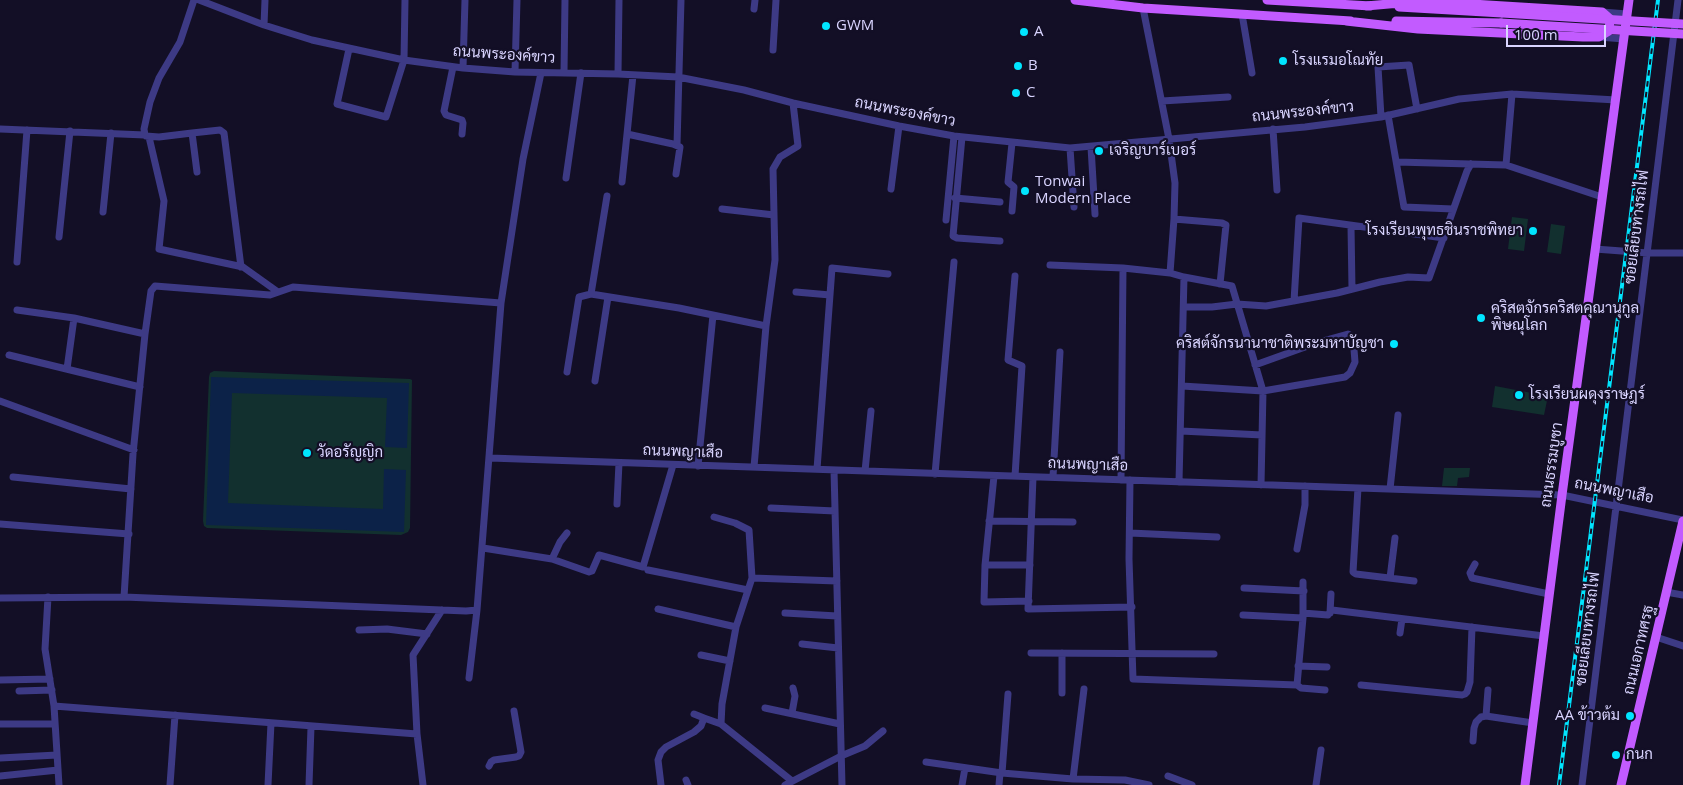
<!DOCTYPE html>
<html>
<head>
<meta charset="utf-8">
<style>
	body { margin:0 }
	#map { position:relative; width:1683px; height:785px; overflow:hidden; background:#130f26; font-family:"Open Sans",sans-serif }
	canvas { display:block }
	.scale { position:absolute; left:1506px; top:25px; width:100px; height:22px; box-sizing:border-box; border:2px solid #d9d4ff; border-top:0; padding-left:6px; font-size:15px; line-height:18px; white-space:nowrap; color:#d9d4ff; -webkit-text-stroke:4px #130f26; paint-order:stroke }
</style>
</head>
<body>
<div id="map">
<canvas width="1683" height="785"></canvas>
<div class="scale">100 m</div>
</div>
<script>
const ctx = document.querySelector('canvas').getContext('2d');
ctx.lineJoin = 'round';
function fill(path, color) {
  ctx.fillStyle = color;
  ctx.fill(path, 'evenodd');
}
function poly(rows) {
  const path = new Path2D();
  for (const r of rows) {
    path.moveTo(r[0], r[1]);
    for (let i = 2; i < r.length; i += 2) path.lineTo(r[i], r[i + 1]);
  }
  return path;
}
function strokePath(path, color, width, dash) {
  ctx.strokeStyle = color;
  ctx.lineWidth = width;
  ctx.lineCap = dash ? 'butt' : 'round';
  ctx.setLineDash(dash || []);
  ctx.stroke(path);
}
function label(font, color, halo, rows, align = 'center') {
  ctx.font = font + ' "Open Sans",Sarabun,sans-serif';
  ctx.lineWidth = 4.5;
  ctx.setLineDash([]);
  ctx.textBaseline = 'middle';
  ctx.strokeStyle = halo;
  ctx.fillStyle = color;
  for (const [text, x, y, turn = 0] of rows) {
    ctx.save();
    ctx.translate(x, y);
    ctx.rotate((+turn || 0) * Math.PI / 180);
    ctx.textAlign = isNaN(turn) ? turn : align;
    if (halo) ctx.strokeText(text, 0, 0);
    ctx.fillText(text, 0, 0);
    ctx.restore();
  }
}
fill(poly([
	[1512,217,1528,219,1524,251,1508,249],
	[1551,224,1565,226,1561,254,1547,252],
	[214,371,410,379,412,380,410,528,408,532,401,535,207,528,204,526,203,521,209,377,210,373],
	[1495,386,1548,396,1544,415,1492,407],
	[1444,468,1470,468,1469,477,1458,478,1457,486,1442,486]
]), '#12302f');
fill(poly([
	[211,377,409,383,407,448,385,447,387,398,232,393,228,503,383,509,384,469,406,470,404,532,206,525]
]), '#0c2248');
strokePath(poly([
	[199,0,264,25,312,40,404,60,463,68,515,72,618,74,678,77,744,90,793,103,899,126,954,136,1070,148,1305,127,1381,117,1459,99,1512,94,1616,100],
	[1143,8,1169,139,1175,183,1174,219,1170,273,1184,277,1179,482],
	[754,9,755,0],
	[1602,12,1627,14],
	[1242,14,1252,73],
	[264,25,265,0],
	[1599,37,1624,39],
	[349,49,337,104,386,117,404,60,405,0],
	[773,50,776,0],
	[453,67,444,111,446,115,462,120,463,123,462,134],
	[463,68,465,0],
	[515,72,517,0],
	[564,73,565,0],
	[618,74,619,0],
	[633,75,627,134,673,144,680,147,676,174],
	[1162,101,1228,97],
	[1388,115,1404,207,1453,209],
	[1381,117,1378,67,1409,65,1417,109],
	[0,129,145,135,144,129,150,102,159,78,180,42,194,0],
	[1273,129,1277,190],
	[192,133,220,130,224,133,241,267],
	[146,136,159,137,192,133,197,172],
	[149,137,164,201,159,249,243,267,278,292],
	[962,137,953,236,957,238,1000,241],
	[1012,143,1008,182,1014,187,1012,211],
	[677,145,681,0],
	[1091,147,1095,214],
	[1070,148,1074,207],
	[1397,162,1506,165,1602,197],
	[1506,165,1512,94],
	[566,178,581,73],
	[622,182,627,134],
	[891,189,899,126],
	[955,198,1000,202],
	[722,209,774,215],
	[103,212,111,133],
	[1174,219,1222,223,1226,225,1220,284],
	[946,220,954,136],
	[1351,226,1352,289],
	[59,237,70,131],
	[1595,249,1648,253,1683,253],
	[17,262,27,130],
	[1050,265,1123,268],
	[1184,277,1232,286,1263,391,1261,485],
	[796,292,830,295],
	[591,294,607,196],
	[1294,301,1299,218,1444,238],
	[1184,307,1212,307,1237,304,1266,306,1337,293,1380,282,1408,277,1429,278,1467,171,1471,164],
	[17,310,74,318,145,334],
	[9,355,140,387],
	[67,369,74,318],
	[567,372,579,297,591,294,679,308,766,326],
	[595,381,608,297],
	[1182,386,1263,391,1345,377,1350,373,1355,362,1353,337,1348,334,1319,342,1255,365],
	[0,401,134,450],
	[1181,431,1262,435],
	[490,458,1562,495,1683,520],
	[698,466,713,315],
	[754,467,766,326,775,260,773,169,780,157,798,146,793,103],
	[817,469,832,268,888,274],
	[834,470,842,785],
	[865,471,871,411],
	[935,474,954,262],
	[994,476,985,565,984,602,1029,601],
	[1015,476,1022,366,1008,360,1015,276],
	[13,477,131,489],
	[1033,477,1028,609,1132,607],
	[1053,477,1060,352],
	[1121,480,1123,268,1170,273],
	[1130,480,1129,559,1133,679,1297,685,1303,618,1303,582],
	[1358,488,1353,572,1356,574,1414,581],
	[1390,489,1398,415],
	[617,504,619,463],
	[771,508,835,511],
	[714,517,735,523,749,530,752,578,736,627,722,704,721,724,792,781],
	[989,521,1073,522],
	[0,524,129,534],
	[1130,533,1217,537],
	[483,548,552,559,589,572,592,571,599,555,643,567,673,465],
	[1297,549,1305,505,1305,486],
	[552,559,560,542,567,533],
	[1475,564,1470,573,1472,578,1549,594],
	[985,565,1030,565],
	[648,570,748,590],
	[752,578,837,581],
	[1390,578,1395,538],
	[1244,588,1304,591],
	[1666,592,1683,595],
	[48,597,45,649,54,706],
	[124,597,133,454,145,334,151,291,155,286,270,295,293,287,501,303],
	[0,598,124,597,466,611,477,610,501,303,523,159,541,73],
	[658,609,736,627],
	[785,613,837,616],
	[1303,613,1328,615,1332,610,1544,636],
	[1330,613,1331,594],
	[1243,615,1303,618],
	[359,630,387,629,427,634],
	[1400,633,1402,619],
	[1656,637,1683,646],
	[802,644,838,648],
	[1031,653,1214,654],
	[701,655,730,661],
	[1298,666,1327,667],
	[469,678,477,610],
	[0,680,50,679],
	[1297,685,1301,688,1325,690],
	[1361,685,1462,695,1465,694,1467,692,1470,682,1472,627],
	[1488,690,1486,716,1533,723],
	[19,691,52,690],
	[1062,693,1062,653],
	[765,708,840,724],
	[792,713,795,696,793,688],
	[694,714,704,718],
	[0,724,55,724],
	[1473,741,1474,728,1476,722,1481,717,1486,716],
	[0,758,57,755],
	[926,762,1002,773,1073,779,1125,780,1149,785],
	[489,766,491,762,494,760,516,757,519,756,521,752,514,711],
	[1002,773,1008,694],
	[0,776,58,770],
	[1168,776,1192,785],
	[1073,779,1084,689],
	[686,780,688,785],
	[59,785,54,706,417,734],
	[170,785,175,715],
	[268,785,271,723],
	[309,785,311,727],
	[423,785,417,734,413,655,442,610],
	[661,785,658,760,661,752,666,747,694,732,701,726,704,718,721,724],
	[785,785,841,756,865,746,883,731],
	[962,785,965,768],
	[999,785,1000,773],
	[1316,785,1321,750],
	[1582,785,1678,0]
]), '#3d3a85', 7);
strokePath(poly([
	[1075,0,1143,8,1351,21],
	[1267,0,1371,6],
	[1399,7,1502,13],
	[1346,21,1418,29,1583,37,1599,37,1609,31,1610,19,1602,12,1423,1,1366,6],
	[1396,21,1501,23],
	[1525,785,1562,495,1629,0],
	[1621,785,1683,521]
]), '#c25bff', 9);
const rail = poly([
	[1559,785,1658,0]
]);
strokePath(rail, '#00e5ff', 4);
strokePath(rail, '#130f26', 2, [5.5]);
strokePath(poly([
	[1502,13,1683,24],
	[1501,23,1683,34]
]), '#c25bff', 9);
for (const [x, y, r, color] of [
	[826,26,5,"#00e5ff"],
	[1024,32,5,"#00e5ff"],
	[1283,61,5,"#00e5ff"],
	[1018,66,5,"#00e5ff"],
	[1016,93,5,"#00e5ff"],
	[1099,151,5,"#00e5ff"],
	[1025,191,5,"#00e5ff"],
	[1533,231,5,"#00e5ff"],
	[1481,318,5,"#00e5ff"],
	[1394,344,5,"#00e5ff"],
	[1519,395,5,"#00e5ff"],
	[307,453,5,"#00e5ff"],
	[1630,716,5,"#00e5ff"],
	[1616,755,5,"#00e5ff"]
]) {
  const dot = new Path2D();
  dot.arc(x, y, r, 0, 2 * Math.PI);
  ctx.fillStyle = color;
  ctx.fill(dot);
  strokePath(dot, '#130f26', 2);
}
label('15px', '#d9d4ff', '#130f26', [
	["GWM",836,26],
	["A",1034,32],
	["โรงแรมอโณทัย",1293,61],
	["B",1028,66],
	["C",1026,93],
	["เจริญบาร์เบอร์",1109,151],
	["Tonwai",1035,182],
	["Modern Place",1035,199],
	["โรงเรียนพุทธชินราชพิทยา",1523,231,"right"],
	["คริสตจักรคริสตคุณานุกูล",1491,309],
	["พิษณุโลก",1491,326],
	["คริสต์จักรนานาชาติพระมหาบัญชา",1384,344,"right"],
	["โรงเรียนผดุงราษฎร์",1529,395],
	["วัดอรัญญิก",317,453],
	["AA ข้าวต้ม",1620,716,"right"],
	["กนก",1626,755]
], 'left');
label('15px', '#d9d4ff', '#130f26', [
	["ถนนพระองค์ขาว",504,55,4],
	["ถนนพระองค์ขาว",905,112,11],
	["ถนนพระองค์ขาว",1303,112,-6],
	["ซอยเลียบทางรถไฟ",1637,227,-83],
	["ถนนพญาเสือ",683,452,2],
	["ถนนพญาเสือ",1088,465,2],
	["ถนนธรรมบูชา",1552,465,-82],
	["ถนนพญาเสือ",1614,491,11],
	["ซอยเลียบทางรถไฟ",1588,629,-83],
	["ถนนเอกาทศรฐ",1639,650,-77]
]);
</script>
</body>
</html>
